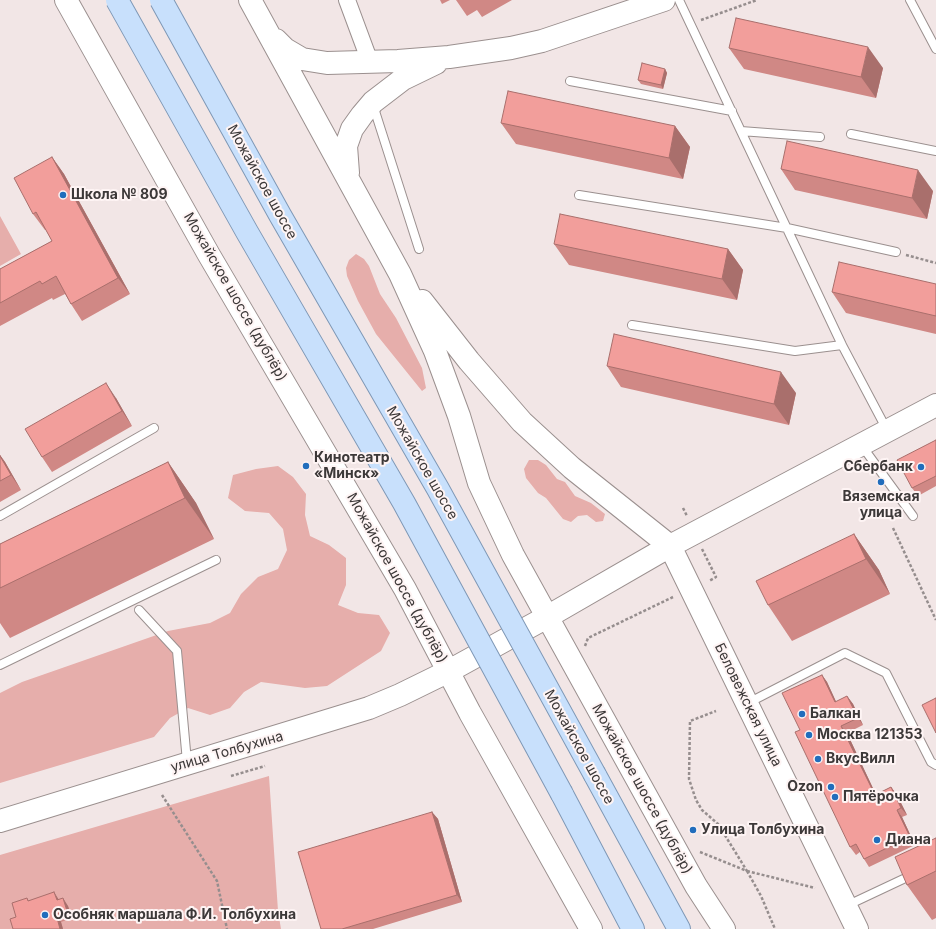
<!DOCTYPE html>
<html>
<head>
<meta charset="utf-8">
<style>
	body { margin:0 }
	canvas { display:block; background:#f2e6e6 }
</style>
</head>
<body>
<canvas width="936" height="929"></canvas>
<script>
const ctx = document.querySelector('canvas').getContext('2d');
ctx.lineJoin = 'round';
function fill(path, color) {
  ctx.fillStyle = color;
  ctx.fill(path, 'evenodd');
}
function poly(rows) {
  const path = new Path2D();
  for (const r of rows) {
    path.moveTo(r[0], r[1]);
    for (let i = 2; i < r.length; i += 2) path.lineTo(r[i], r[i + 1]);
  }
  return path;
}
function strokePath(path, color, width, dash) {
  ctx.strokeStyle = color;
  ctx.lineWidth = width;
  ctx.lineCap = dash ? 'butt' : 'round';
  ctx.setLineDash(dash || []);
  ctx.stroke(path);
}
function label(font, color, halo, rows, align = 'center') {
  ctx.font = font + ' Inter,sans-serif';
  ctx.lineWidth = 4;
  ctx.setLineDash([]);
  ctx.textBaseline = 'middle';
  ctx.strokeStyle = halo;
  ctx.fillStyle = color;
  for (const [text, x, y, turn = 0] of rows) {
    ctx.save();
    ctx.translate(x, y);
    ctx.rotate((+turn || 0) * Math.PI / 180);
    ctx.textAlign = isNaN(turn) ? turn : align;
    if (halo) ctx.strokeText(text, 0, 0);
    ctx.fillText(text, 0, 0);
    ctx.restore();
  }
}
fill(poly([
	[0,216,21,254,0,266],
	[356,254,364,259,369,266,380,294,396,318,422,368,426,388,422,391,376,334,358,301,347,276,346,268,349,260],
	[529,460,538,460,546,465,557,479,565,482,575,496,591,503,605,514,603,521,596,522,587,515,578,516,571,522,563,519,546,498,538,493,526,478,524,469],
	[278,466,293,477,306,494,305,515,310,536,329,545,346,558,346,585,338,605,358,613,379,615,390,633,381,651,327,686,305,688,261,682,244,692,230,708,210,715,188,708,170,718,154,737,0,783,0,693,22,682,168,631,210,623,230,613,241,594,258,577,278,569,287,550,283,529,269,513,245,511,228,498,233,475,256,469],
	[269,776,278,911,281,929,0,929,0,855]
]), '#e6aeab');
const lane = poly([
	[679,0,842,345,887,430],
	[910,0,936,49],
	[570,81,732,111],
	[373,105,419,249],
	[741,131,820,137],
	[851,134,936,151],
	[579,195,787,228,896,252],
	[632,325,795,351,842,345],
	[862,446,913,516],
	[0,516,154,428],
	[139,610,177,651,187,762],
	[0,665,216,560],
	[748,703,845,653,886,673,931,762,936,765],
	[846,906,914,874]
]);
const street = poly([
	[347,0,370,62]
]);
const secondary = poly([
	[66,0,209,255,405,589,470,713,591,929],
	[250,0,400,274,435,351,459,416,479,483,513,555,696,886,724,929],
	[276,40,285,49,302,59,327,63,398,61,449,57,511,48,542,41,664,0],
	[348,173,346,146,352,129,362,115,373,102,403,79,436,63],
	[422,301,469,361,522,422,572,468,670,546,857,929],
	[0,821,369,708,400,695,449,671,547,617,670,546,936,405]
]);
const primary = poly([
	[595,775,679,929],
	[562,794,633,929]
]);
strokePath(lane, '#9b908f', 10);
strokePath(street, '#9b908f', 18);
strokePath(secondary, '#9b908f', 24);
strokePath(primary, '#7f98b6', 24);
strokePath(poly([
	[701,20,757,0],
	[906,255,936,263],
	[683,508,687,516],
	[893,528,936,620],
	[702,549,716,577,709,581],
	[585,646,588,638,673,597],
	[231,776,265,766],
	[162,795,217,881,227,929],
	[700,852,747,871,718,824,702,810,696,800,689,779,690,721,716,711],
	[747,871,815,888],
	[747,871,761,896,775,929]
]), '#968e8e', 2.5, [3, 2]);
strokePath(lane, '#fff', 8);
strokePath(street, '#fff', 16);
strokePath(secondary, '#fff', 22);
strokePath(primary, '#c8e0fc', 22);
const primaryBridge = poly([
	[117,0,247,232,404,503,562,794],
	[161,0,280,215,438,489,595,775]
]);
strokePath(primaryBridge, '#7f98b6', 24, []);
strokePath(primaryBridge, '#c8e0fc', 22);
fill(poly([
	[440,0,450,0,442,4],
	[456,0,512,0,482,17,477,10,467,16],
	[729,48,883,68,876,98,744,69],
	[665,69,667,73,663,89,641,84,638,80],
	[501,123,675,126,690,147,683,179,516,144],
	[52,157,64,174,130,294,82,321,71,304,65,294,53,300,52,298,0,326,0,269,52,241,46,230,45,230,33,214],
	[781,169,933,191,927,219,795,190],
	[554,244,728,249,743,270,737,300,569,265],
	[936,284,936,334,846,313,832,292],
	[607,366,796,393,789,425,621,387],
	[116,398,132,426,52,472,42,457],
	[936,440,936,486,918,496,912,488],
	[0,455,5,462,21,490,0,502],
	[168,462,196,503,214,539,10,638,0,623,0,544],
	[854,534,879,570,890,594,792,641,768,605],
	[822,675,827,682,836,702,847,696,853,704,863,725,847,733,876,795,891,787,897,795,907,815,902,817,915,845,869,867,864,859,860,852,856,855,850,847,800,730],
	[432,812,438,819,462,902,373,929,321,929],
	[936,838,936,918,932,920,907,885],
	[27,898,29,901,59,899,68,906,72,918,61,922,63,929,13,929]
]), '#d08885');
fill(poly([
	[868,47,883,68,876,98,861,77],
	[665,69,667,73,663,89,661,85],
	[675,126,690,147,683,179,669,158],
	[52,157,64,174,130,294,118,278],
	[918,170,933,191,927,219,912,198],
	[728,249,743,270,737,300,722,279],
	[781,372,796,393,789,425,774,404],
	[106,383,116,398,132,426,122,411],
	[0,455,5,462,21,490,11,475,0,456],
	[168,462,196,503,214,539,185,498],
	[854,534,879,570,890,594,866,559],
	[822,675,827,682,840,710,835,702],
	[847,696,853,704,863,725,858,718],
	[841,726,847,733,880,803,875,795],
	[891,787,897,795,907,815,901,808],
	[897,810,902,817,915,845,910,837],
	[432,812,438,819,462,902,457,895],
	[54,892,59,900,57,900],
	[63,898,68,906,72,918,67,911],
	[56,914,61,922,63,929,60,929]
]), '#a96f6c');
const building = poly([
	[736,18,868,47,861,77,729,48,736,18],
	[642,63,665,69,661,85,638,80,642,63],
	[508,91,675,126,669,158,501,123,508,91],
	[787,141,918,170,912,198,781,169,787,141],
	[52,157,118,278,71,304,56,276,42,284,40,281,0,303,0,269,52,241,36,212,33,214,14,178,52,157],
	[560,214,728,249,722,279,554,244,560,214],
	[839,262,936,284,936,316,832,292,839,262],
	[614,334,781,372,774,404,607,366,614,334],
	[106,383,122,411,42,457,25,429,106,383],
	[936,440,936,476,912,488,897,460,936,440],
	[0,456,11,475,0,481,0,456],
	[168,462,185,498,0,588,0,544,168,462],
	[854,534,866,559,768,605,756,581,854,534],
	[822,675,835,702,847,696,858,718,841,726,875,795,891,787,901,808,897,810,910,837,864,859,856,844,850,847,795,732,800,730,782,693,822,675],
	[936,698,936,733,922,705,936,698],
	[432,812,457,895,342,929,321,929,298,852,432,812],
	[936,838,936,871,907,885,895,857,936,838],
	[54,892,57,900,63,898,67,911,56,914,60,929,13,929,10,919,16,917,12,903,27,898,28,901,54,892]
]);
fill(building, '#f29e9b');
strokePath(building, '#a96f6c', 1);
for (const [x, y, r, color] of [
	[63,195,4,"#216dbc"],
	[306,466,4,"#216dbc"],
	[921,467,4,"#216dbc"],
	[881,482,4,"#216dbc"],
	[802,714,4,"#216dbc"],
	[809,735,4,"#216dbc"],
	[818,759,4,"#216dbc"],
	[831,787,4,"#216dbc"],
	[835,797,4,"#216dbc"],
	[693,830,4,"#216dbc"],
	[877,840,4,"#216dbc"],
	[45,915,4,"#216dbc"]
]) {
  const dot = new Path2D();
  dot.arc(x, y, r, 0, 2 * Math.PI);
  ctx.fillStyle = color;
  ctx.fill(dot);
  strokePath(dot, '#fef4f4', 1.5);
}
label('14px', '#3c3838', '#fef4f4', [
	["Можайское шоссе",262,182,61],
	["Можайское шоссе (дублёр)",235,297,60],
	["Можайское шоссе",422,463,60],
	["Можайское шоссе (дублёр)",397,578,61],
	["Беловежская улица",748,705,64],
	["Можайское шоссе",579,747,61],
	["улица Толбухина",227,752,-16],
	["Можайское шоссе (дублёр)",642,789,61]
]);
label('bold 14px', '#3c3838', '#fef4f4', [
	["Школа № 809",71,195],
	["Кинотеатр",314,458],
	["«Минск»",314,474],
	["Сбербанк",913,467,"right"],
	["Вяземская",881,497,"center"],
	["улица",881,513,"center"],
	["Балкан",810,714],
	["Москва 121353",817,735],
	["ВкусВилл",826,759],
	["Ozon",823,787,"right"],
	["Пятёрочка",843,797],
	["Улица Толбухина",701,830],
	["Диана",885,840],
	["Особняк маршала Ф.И. Толбухина",53,915]
], 'left');
</script>
</body>
</html>
